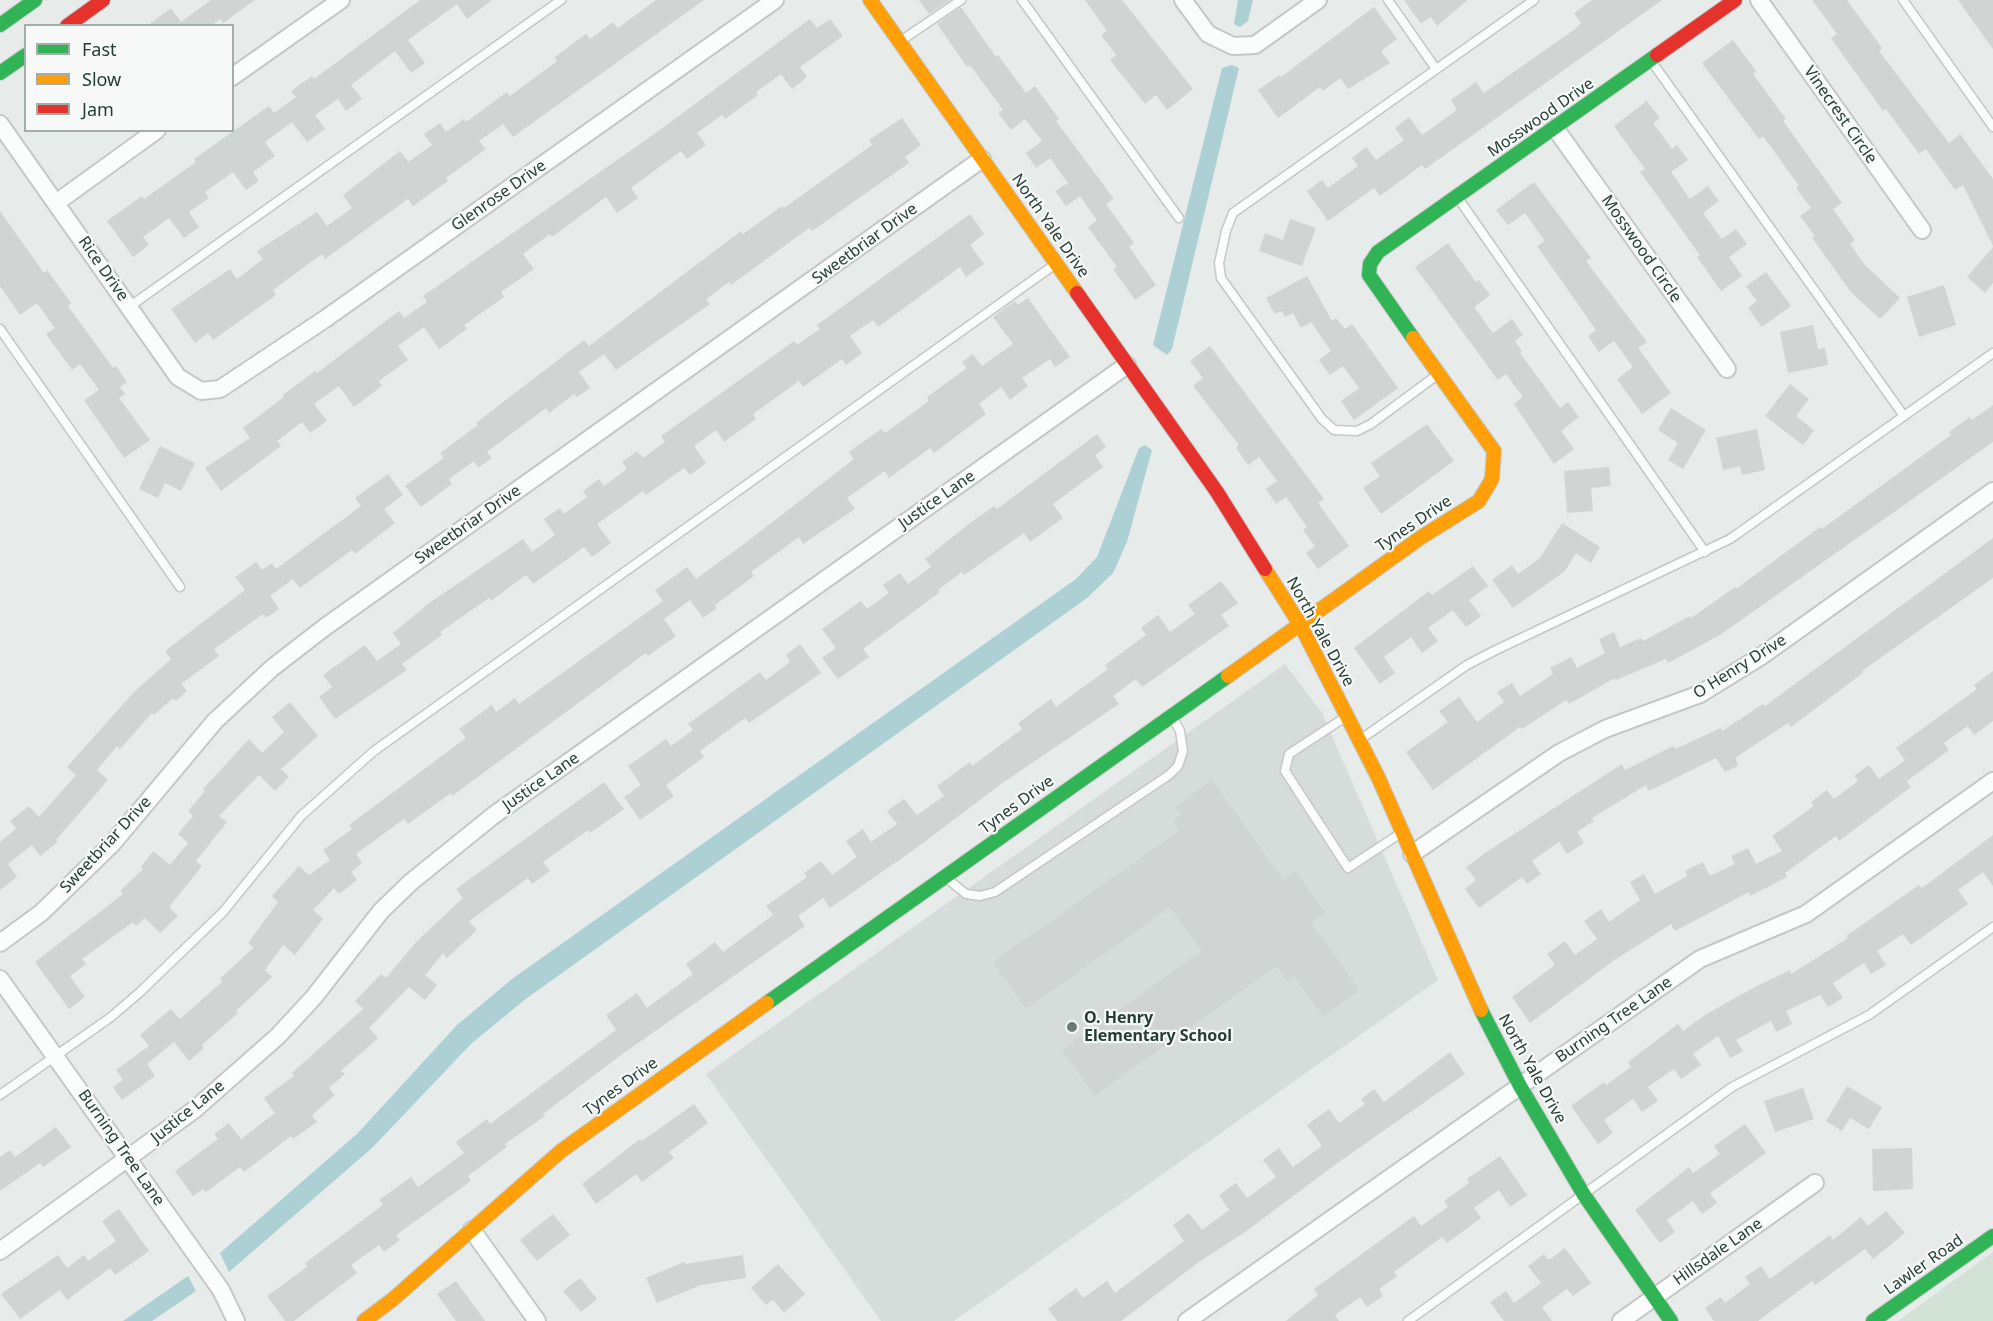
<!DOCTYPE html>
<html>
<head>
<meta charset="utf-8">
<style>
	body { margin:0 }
	#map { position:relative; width:1993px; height:1321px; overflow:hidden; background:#e7ebe9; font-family:"Noto Sans",sans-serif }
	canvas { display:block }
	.legend { position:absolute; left:24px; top:24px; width:210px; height:108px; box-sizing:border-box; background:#f6f9f7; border:2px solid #a3aeaa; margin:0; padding:8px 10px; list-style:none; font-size:18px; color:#263d36 }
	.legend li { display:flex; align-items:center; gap:12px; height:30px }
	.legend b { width:30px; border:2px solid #a3aeaa }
</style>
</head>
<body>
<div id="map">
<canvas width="1993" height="1321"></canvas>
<ul class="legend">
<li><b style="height:8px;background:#30b455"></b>Fast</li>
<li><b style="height:8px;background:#ff9f0a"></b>Slow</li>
<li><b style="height:8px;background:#e5322d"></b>Jam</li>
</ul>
</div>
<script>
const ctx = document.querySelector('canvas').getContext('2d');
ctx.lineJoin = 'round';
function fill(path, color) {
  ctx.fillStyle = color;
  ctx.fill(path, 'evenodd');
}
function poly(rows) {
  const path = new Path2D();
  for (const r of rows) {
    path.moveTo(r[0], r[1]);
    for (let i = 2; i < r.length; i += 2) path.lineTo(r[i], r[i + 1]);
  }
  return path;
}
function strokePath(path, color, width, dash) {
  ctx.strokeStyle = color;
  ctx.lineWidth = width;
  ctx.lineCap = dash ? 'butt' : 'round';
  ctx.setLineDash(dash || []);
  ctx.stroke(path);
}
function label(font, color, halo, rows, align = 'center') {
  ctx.font = font + ' "Noto Sans",sans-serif';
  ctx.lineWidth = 4.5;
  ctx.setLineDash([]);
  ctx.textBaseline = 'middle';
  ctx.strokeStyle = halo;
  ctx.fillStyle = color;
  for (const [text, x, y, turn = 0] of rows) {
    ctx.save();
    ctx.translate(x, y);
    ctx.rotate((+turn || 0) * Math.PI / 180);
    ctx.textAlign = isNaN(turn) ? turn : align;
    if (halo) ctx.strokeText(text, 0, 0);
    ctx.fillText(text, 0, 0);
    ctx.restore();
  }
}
fill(poly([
	[1285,664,1322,713,1438,980,954,1321,881,1321,706,1074]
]), '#d6dcd9');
fill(poly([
	[1993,1252,1993,1321,1898,1321]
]), '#d2e2d6');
fill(poly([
	[1238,0,1253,0,1248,21,1240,27,1234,24],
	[1232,65,1239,68,1172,349,1167,355,1153,345,1222,68],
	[1145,445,1152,450,1127,542,1113,573,1087,598,527,998,472,1043,372,1148,229,1272,220,1253,358,1133,457,1025,512,979,1076,579,1097,557,1139,448],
	[188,1276,196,1291,152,1321,123,1321]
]), '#add0d4');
fill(poly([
	[211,0,255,0,223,23,220,19,211,26,147,26,171,8,181,22],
	[420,0,492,0,467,19,457,4,408,40,425,63,411,73,395,51,351,85,362,99,346,111,338,99,315,115,325,129,307,142,292,122,265,142,275,156,253,172,259,181,246,190,233,172,205,192,209,198,189,212,199,227,184,238,169,218,143,237,149,245,133,257,107,221,142,196,144,199,196,162,194,159,269,106,274,113,296,97,291,91,312,76,314,79],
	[656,0,704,0,513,137,503,124,479,141,486,149,446,178,448,181,413,206,408,199,325,259,322,254,273,290,276,295,213,340,208,333,195,343,171,309,230,269,237,279,263,259,257,251,317,212,327,226,352,208,343,195,400,151,408,162,432,145,424,134,440,123,446,132,464,119,466,122,507,92,510,96,557,61,555,57,586,34,590,39,613,22,618,28],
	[919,0,950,0,929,14],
	[1085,0,1122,0,1193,89,1167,110,1156,95,1145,104,1110,60,1116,55,1101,35,1107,31],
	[1404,0,1468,0,1437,26,1431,17,1421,24],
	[1592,0,1662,0,1425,169,1422,165,1380,196,1374,188,1328,221,1307,191,1322,180,1328,188,1358,166,1352,158,1366,147,1376,160,1404,140,1395,128,1409,117,1422,135,1457,110,1451,100,1476,82,1484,93,1575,29,1581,23,1574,13],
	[1812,0,1847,0,1882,48,1879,51,1949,143,1960,134,1993,179,1993,246,1963,185,1955,190,1926,149,1919,154,1886,109,1883,111,1831,38,1837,34],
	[1958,0,1993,0,1993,49],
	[961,7,996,57,998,55,1026,93,1035,86,1059,119,1056,121,1114,199,1106,204,1134,243,1129,247,1156,285,1135,300,1113,269,1117,267,1088,227,1097,220,1080,196,1066,206,1055,191,1068,183,1050,158,1036,168,1026,153,1042,141,1025,119,1011,130,998,113,1003,110,970,65,967,67,937,24],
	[1374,7,1397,39,1381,51,1390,63,1348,89,1340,78,1323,91,1320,87,1278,118,1258,90,1280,75,1281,77],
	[810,19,817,28,830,19,843,36,800,67,807,77,792,89,781,74,756,92,758,95,725,119,722,115,697,133,706,145,687,159,681,151,631,188,638,198,617,213,606,197,552,237,550,234,523,254,534,269,501,292,504,297,464,325,467,329,439,349,424,327,398,346,408,360,379,381,382,386,354,407,339,386,314,404,327,421,310,433,302,422,277,441,281,446,221,491,205,468,250,438,243,428,284,397,283,395,315,371,317,373,399,311,404,318,427,302,423,296,657,132],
	[1733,40,1756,71,1753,74,1786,119,1783,121,1842,203,1833,209,1855,240,1850,244,1865,265,1900,298,1880,319,1851,292,1812,238,1815,236,1800,216,1811,208,1796,188,1799,186,1763,136,1759,139,1702,63],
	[1647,101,1660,118,1653,123,1672,149,1677,145,1688,160,1671,172,1690,199,1708,186,1719,201,1703,213,1722,239,1736,229,1747,244,1729,257,1742,276,1721,291,1697,257,1700,255,1640,172,1645,169,1614,126],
	[902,118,921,145,905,157,909,163,812,231,809,228,731,285,729,282,706,299,710,304,616,370,604,354,579,372,590,388,577,397,574,394,549,413,546,408,487,452,492,458,478,468,474,461,449,479,452,484,421,507,405,486,444,458,440,453,478,425,476,423,584,340,589,346,741,231,743,234,782,206,784,208,872,145,869,140],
	[1534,182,1591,258,1586,261,1647,342,1638,348,1671,393,1642,414,1617,379,1633,367,1614,341,1599,352,1588,336,1596,330,1537,246,1545,241,1525,213,1508,225,1496,210],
	[0,211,44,273,47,270,71,303,68,306,113,368,116,366,127,382,120,387,125,394,119,398,150,440,124,458,84,400,99,390,80,364,72,370,46,334,55,328,37,303,20,315,0,286],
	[970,214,984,234,970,245,984,264,966,277,960,267,878,327,873,320,850,336,862,353,846,365,842,359,803,387,799,381,753,414,756,419,724,442,716,430,694,446,706,463,690,475,684,468,646,495,643,491,597,524,611,543,592,557,584,547,533,584,526,575,491,601,489,598,440,632,442,635,402,664,407,670,335,719,319,697,332,687,323,675,365,645,377,661,401,644,393,633,428,604,523,539,532,552,555,535,544,519,560,508,564,514,587,497,583,491,599,479,604,486,627,469,622,462,637,451,643,458,665,442,661,436,794,341,797,345,820,329,817,325],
	[1290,219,1316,228,1302,266,1259,251,1265,233,1283,240],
	[1448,243,1476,282,1479,280,1490,295,1474,307,1493,333,1512,319,1523,335,1515,341,1522,351,1520,353,1560,408,1568,402,1579,417,1561,431,1574,449,1554,464,1514,404,1523,397,1506,374,1498,380,1415,267],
	[1993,247,1993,283,1985,293,1967,277],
	[1766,272,1791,306,1762,327,1748,308,1757,301,1746,286],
	[1307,276,1332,321,1336,318,1345,329,1352,324,1398,388,1354,420,1341,401,1359,388,1343,366,1330,375,1319,360,1331,351,1311,322,1301,328,1293,313,1285,317,1282,311,1275,314,1266,298],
	[1944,285,1956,325,1919,337,1907,297],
	[1028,298,1070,357,1055,367,1050,359,1022,378,1028,386,1010,400,1001,387,979,404,986,414,934,453,930,448,889,478,885,471,847,498,855,509,803,544,799,537,751,572,754,576,715,605,717,608,703,618,690,600,664,619,676,636,648,656,646,653,452,796,451,793,408,824,404,819,356,854,362,863,351,872,357,880,339,894,334,888,313,910,323,919,295,955,283,945,265,970,272,977,236,1011,238,1013,202,1045,204,1048,189,1061,174,1042,147,1064,155,1076,122,1100,113,1087,123,1080,116,1070,149,1046,140,1035,171,1009,180,1019,222,982,220,979,254,947,248,943,278,902,272,896,299,866,309,875,330,860,323,850,352,829,349,825,466,738,459,729,492,705,496,712,515,698,519,704,663,601,655,590,687,567,696,579,744,544,854,459,849,452,881,429,885,433,929,401,927,397,967,368,962,362,973,354,982,366,1013,344,993,317,1015,301,1018,305],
	[1813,325,1818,349,1825,348,1828,365,1788,373,1780,332],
	[1210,346,1324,499,1318,503,1349,546,1318,569,1306,553,1315,546,1303,530,1307,527,1286,497,1276,504,1266,489,1277,481,1259,457,1248,465,1236,448,1239,445,1193,386,1203,378,1190,361],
	[1790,384,1809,399,1796,416,1814,430,1803,445,1765,416],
	[1993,405,1993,442,1720,635,1668,663,1666,659,1616,680,1615,678,1569,704,1566,700,1522,729,1520,727,1433,790,1406,752,1448,722,1439,711,1459,697,1477,722,1504,702,1497,692,1512,683,1520,696,1553,674,1550,668,1571,657,1577,668,1605,653,1599,639,1614,632,1620,647,1641,638,1643,641,1690,616,1691,618,1735,587,1736,589,1820,527,1822,529,1951,435,1949,432,1970,417,1972,420],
	[1671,408,1706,430,1683,469,1668,460,1678,443,1658,430],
	[1427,424,1454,461,1381,514,1363,488,1380,476,1371,463],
	[1757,429,1765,470,1742,475,1740,466,1723,470,1716,438],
	[1097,434,1106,447,1095,455,1103,467,1053,504,1063,518,1030,542,1024,533,964,575,962,572,938,590,940,592,863,649,869,657,838,679,822,658,836,648,822,629,861,601,867,609,889,593,883,585,900,573,908,584,931,567,925,559,970,523,994,506,997,509],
	[160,446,195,463,181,491,165,483,158,498,139,489],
	[1609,467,1611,486,1591,488,1593,511,1567,513,1564,471],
	[388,474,403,495,384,509,395,523,355,554,352,550,300,588,293,579,270,596,279,609,266,618,263,614,214,649,219,656,181,684,187,691,176,701,173,698,154,715,152,713,120,749,117,746,97,770,108,780,56,840,58,842,40,856,32,845,8,864,17,877,0,890,0,842,16,829,10,821,29,806,39,817,76,775,67,767,134,692,171,659,165,651,245,590,235,577,256,562,262,570,272,563,276,569,361,506,355,498],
	[1562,523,1600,547,1591,563,1576,553,1565,571,1513,608,1492,580,1512,565,1518,574,1540,558],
	[1993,538,1993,578,1862,671,1863,673,1791,727,1788,723,1735,758,1738,766,1725,772,1716,758,1649,791,1646,785,1592,818,1594,821,1577,832,1584,843,1567,854,1559,842,1532,861,1541,874,1527,884,1522,877,1479,908,1465,889,1476,880,1466,867,1488,851,1622,764,1625,770,1673,746,1675,749,1721,728,1722,731,1763,704,1765,706],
	[1473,566,1488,586,1469,600,1481,616,1466,627,1453,610,1428,628,1438,641,1422,653,1411,637,1384,657,1395,673,1380,684,1354,648,1429,591,1432,595],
	[1221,581,1238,603,1221,615,1229,626,1142,687,1136,679,1113,696,1119,704,1001,784,915,849,830,908,823,898,798,916,805,926,621,1055,543,1114,545,1116,505,1144,507,1147,468,1176,471,1181,396,1235,400,1240,384,1252,379,1245,351,1265,357,1273,294,1321,285,1321,267,1296,307,1267,305,1263,383,1205,379,1200,411,1177,418,1187,464,1153,456,1142,487,1119,490,1124,616,1030,606,1015,637,993,647,1008,693,974,686,964,715,942,723,952,773,915,766,906,807,877,804,873,821,861,832,875,857,857,846,841,863,829,871,842,897,824,887,811,904,799,917,815,944,796,937,786,970,762,972,766,1022,729,1018,723,1051,699,1056,707,1108,669,1105,665,1146,635,1141,628,1158,615,1170,632,1195,614,1188,605],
	[800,644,821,673,749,723,745,718,700,751,704,757,666,785,674,796,640,820,624,797,641,785,628,766,666,739,671,746,693,730,688,724,760,672,766,680,790,662,786,655],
	[1993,671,1993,721,1974,735,1968,726,1944,743,1949,750,1907,781,1911,787,1839,841,1836,836,1785,873,1787,877,1750,896,1749,892,1675,931,1671,924,1613,961,1530,1023,1512,997,1555,965,1547,954,1565,941,1575,955,1597,939,1584,921,1601,909,1609,922,1640,900,1630,882,1644,874,1655,894,1687,876,1685,871,1703,862,1710,876,1735,864,1731,856,1748,848,1756,864,1782,851,1772,836,1814,806,1811,802,1827,790,1834,799,1858,781,1854,776,1869,765,1879,779,1905,760,1896,748,1977,689,1974,685],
	[290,702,318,736,281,769,289,777,275,791,259,775,219,816,227,822,196,861,202,866,169,907,178,916,160,933,145,918,136,926,133,922,82,959,86,964,70,976,85,997,69,1009,35,962,123,894,120,891,143,869,141,867,153,851,170,865,188,843,178,834,193,816,188,811,205,791,203,789,249,739,262,753,284,732,272,717],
	[1212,780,1283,880,1295,871,1325,913,1311,923,1359,990,1323,1016,1294,976,1287,981,1277,966,1095,1095,1062,1050,1202,951,1170,907,1026,1009,993,962,1179,831,1173,821,1181,815,1175,807],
	[604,782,624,809,590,833,588,830,543,862,550,871,532,884,528,878,469,921,477,930,447,958,443,953,425,975,437,985,425,1000,409,987,369,1028,378,1038,341,1071,345,1074,329,1088,335,1095,312,1115,317,1122,293,1139,291,1136,244,1172,240,1167,206,1192,203,1189,193,1196,175,1171,218,1139,214,1134,229,1123,241,1139,275,1113,264,1098,294,1076,292,1073,363,1009,355,1001,381,974,386,978,417,941,463,898,456,889],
	[1993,835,1993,886,1983,872,1958,890,1968,904,1911,945,1903,934,1877,951,1886,965,1871,974,1864,963,1833,983,1843,998,1828,1007,1820,995,1786,1011,1792,1024,1776,1032,1771,1021,1736,1040,1743,1051,1730,1058,1718,1036,1693,1054,1701,1065,1681,1079,1674,1069,1648,1087,1658,1101,1642,1112,1633,1099,1604,1120,1613,1133,1598,1144,1571,1106,1604,1082,1606,1085,1631,1067,1628,1062,1678,1024,1683,1031,1705,1015,1755,987,1790,970,1791,974,1848,938,1846,936,1919,885,1922,888],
	[1450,1052,1465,1074,1336,1164,1245,1232,1199,1262,1121,1321,1057,1321,1048,1309,1076,1288,1083,1298,1107,1281,1115,1293,1184,1241,1173,1225,1189,1213,1202,1230,1229,1210,1219,1195,1236,1183,1247,1198,1276,1177,1263,1160,1279,1148,1293,1167,1322,1146,1307,1125,1329,1109,1339,1123,1365,1104,1361,1099,1374,1089,1384,1102],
	[1847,1086,1882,1107,1869,1129,1850,1118,1842,1131,1826,1121],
	[1803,1088,1814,1119,1775,1132,1764,1101],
	[694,1104,708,1123,669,1152,674,1158,642,1182,636,1174,596,1204,582,1184,640,1139,642,1141],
	[1745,1124,1766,1153,1710,1193,1717,1203,1702,1214,1693,1201,1667,1220,1675,1232,1660,1243,1635,1210,1689,1167,1693,1173,1720,1154,1714,1146],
	[56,1127,71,1147,43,1167,40,1163,0,1191,0,1157,10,1150,15,1157],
	[1912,1148,1913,1189,1873,1191,1872,1149],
	[1500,1156,1527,1195,1510,1207,1499,1190,1474,1208,1481,1218,1447,1243,1442,1237,1394,1272,1397,1276,1379,1289,1383,1296,1367,1307,1360,1297,1335,1315,1339,1321,1286,1321,1318,1295,1314,1289,1414,1216,1421,1226,1448,1207,1444,1201,1469,1183,1467,1179],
	[119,1209,149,1251,115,1275,110,1268,67,1300,60,1290,20,1319,1,1294,58,1255,67,1268,84,1255,88,1261,116,1241,102,1221],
	[1886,1211,1905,1233,1873,1259,1865,1249,1815,1285,1812,1281,1758,1321,1714,1321,1705,1308,1721,1297,1725,1303,1750,1284,1745,1277,1761,1266,1770,1279,1830,1235,1833,1240,1861,1217,1868,1226],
	[553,1214,570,1235,537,1261,520,1240],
	[1565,1248,1591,1283,1573,1296,1567,1289,1542,1307,1552,1321,1504,1321,1490,1302,1506,1291,1514,1303,1541,1283,1528,1266,1544,1254,1549,1260],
	[743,1255,746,1278,701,1285,657,1303,646,1278,684,1262,685,1264],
	[778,1264,805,1294,784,1313,773,1300,766,1305,751,1288],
	[580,1278,597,1299,581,1312,563,1291],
	[456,1281,485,1321,456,1321,437,1294]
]), '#d0d4d2');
const lane = poly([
	[1022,0,1179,218],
	[1388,0,1436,69],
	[1903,0,1993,127],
	[902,40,961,0],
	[1652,62,1904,416],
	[1458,198,1705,552],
	[129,307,561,0],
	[0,329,180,587],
	[1437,375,1371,424,1357,431,1334,430,1322,419,1221,278,1219,263,1226,231,1233,213,1534,0],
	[1344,718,1289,754,1285,771,1348,868,1401,833],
	[1361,739,1467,665,1496,650,1730,539,1993,353],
	[945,877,966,894,980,896,995,892,1169,775,1178,766,1183,751,1180,731,1172,716],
	[0,1095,111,1017,139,993,223,912,301,816,374,751,1054,265],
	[1408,1321,1732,1087,1869,1015,1993,927]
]);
const street = poly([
	[1183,0,1208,34,1233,46,1255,45,1318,0],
	[1759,0,1922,230],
	[232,77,341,0],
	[0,124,178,377,201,391,220,389,325,319,775,0],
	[1555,128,1727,369],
	[56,203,157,130],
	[1412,854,1559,753,1605,729,1700,694,1760,657,1993,491],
	[0,943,41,913,112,844,215,721,272,668,325,627,982,159],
	[0,979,221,1290,236,1321],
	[472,1230,537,1321],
	[0,1251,194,1110,278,1036,314,997,381,911,411,882,494,815,1127,365],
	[1187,1321,1700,959,1806,914,1993,781],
	[1621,1321,1815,1183]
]);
const fast = poly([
	[0,25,35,0],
	[0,73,26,55],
	[1413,338,1369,275,1370,264,1378,252,1657,55],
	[767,1003,1228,676],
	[1481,1010,1520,1086,1584,1195,1671,1321],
	[1873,1321,1993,1236]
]);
const slow = poly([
	[870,0,1077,293],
	[1265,569,1301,626,1378,777,1481,1010],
	[1228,676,1420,538,1479,501,1492,479,1494,451,1413,338],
	[364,1321,392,1300,561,1151,767,1003]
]);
const jam = poly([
	[67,26,103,0],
	[1657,55,1735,0],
	[1077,293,1217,492,1265,569]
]);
strokePath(lane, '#c4c8c6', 11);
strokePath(street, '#c4c8c6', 20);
strokePath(fast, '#c3c8c6', 16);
strokePath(slow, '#c3c8c6', 16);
strokePath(jam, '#c3c8c6', 16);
strokePath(lane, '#fbfcfc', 8);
strokePath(street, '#fbfcfc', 16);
strokePath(fast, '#30b455', 14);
strokePath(slow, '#ff9f0a', 14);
strokePath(jam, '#e5322d', 14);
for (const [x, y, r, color] of [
	[1072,1027,6,"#6a7a75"]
]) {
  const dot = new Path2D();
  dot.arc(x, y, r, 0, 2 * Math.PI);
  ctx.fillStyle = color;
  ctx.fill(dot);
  strokePath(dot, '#f6f9f7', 2);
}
label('16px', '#263d36', '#f6f9f7', [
	["Vinecrest Circle",1840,115,55],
	["Mosswood Drive",1541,118,-35],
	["Glenrose Drive",499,196,-35],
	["North Yale Drive",1050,226,55],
	["Sweetbriar Drive",865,244,-36],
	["Mosswood Circle",1641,249,55],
	["Rice Drive",103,269,55],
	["Justice Lane",937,500,-35],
	["Tynes Drive",1414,524,-34],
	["Sweetbriar Drive",468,525,-35],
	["North Yale Drive",1320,632,61],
	["O Henry Drive",1740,667,-32],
	["Justice Lane",541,782,-35],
	["Tynes Drive",1017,805,-36],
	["Sweetbriar Drive",106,845,-47],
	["Burning Tree Lane",1614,1020,-35],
	["North Yale Drive",1532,1069,61],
	["Tynes Drive",621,1087,-36],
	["Justice Lane",188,1112,-39],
	["Burning Tree Lane",121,1148,55],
	["Hillsdale Lane",1718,1252,-35],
	["Lawler Road",1924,1265,-35]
]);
label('bold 16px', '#263d36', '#f6f9f7', [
	["O. Henry",1084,1018],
	["Elementary School",1084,1036]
], 'left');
</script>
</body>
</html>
